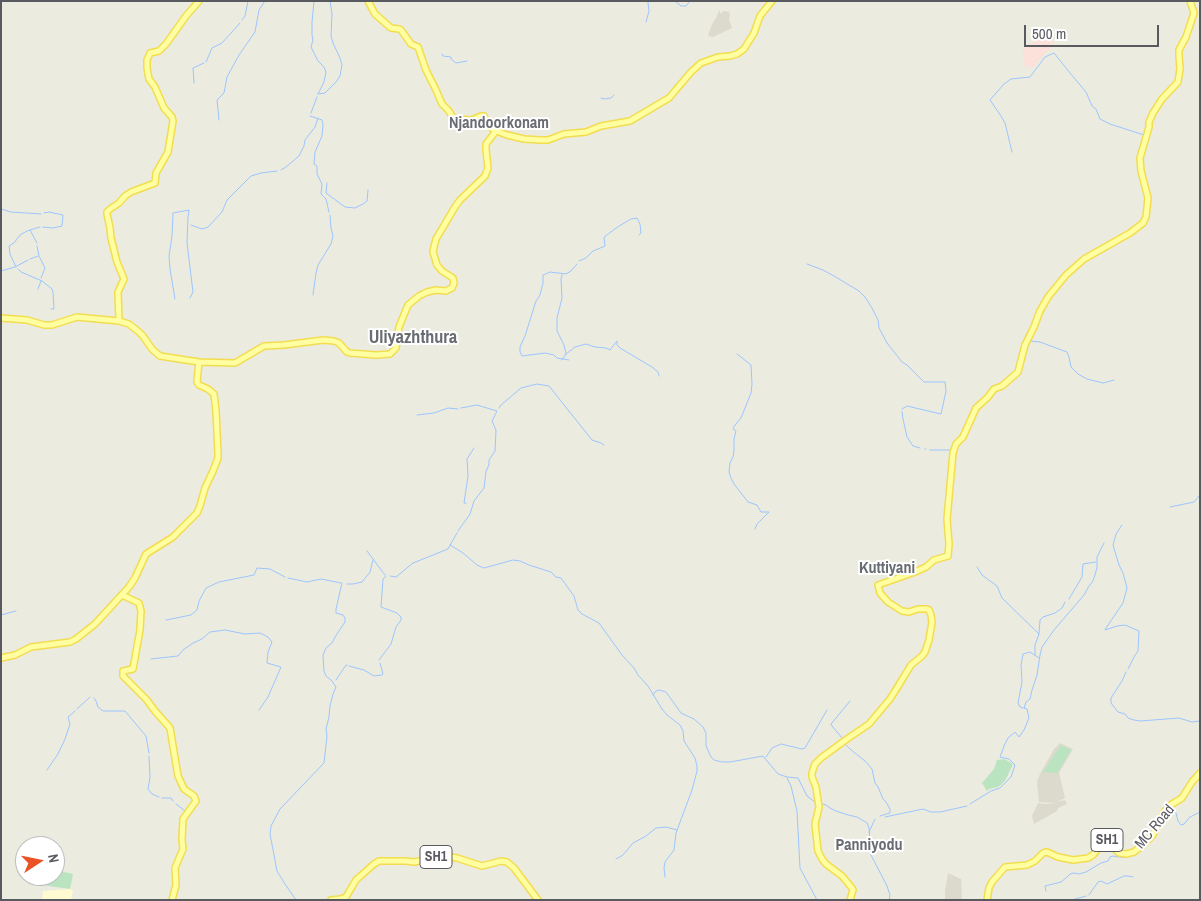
<!DOCTYPE html>
<html>
<head>
<meta charset="utf-8">
<style>
	body { margin:0 }
	#map { position:relative; width:1201px; height:901px; overflow:hidden; background:#ecebdf; font-family:"Archivo Narrow",sans-serif }
	canvas { display:block }
	.frame { position:absolute; inset:0; border:2px solid #585a60; pointer-events:none }
	.north { position:absolute; left:15px; top:836px; width:50px; height:50px; box-sizing:border-box; background:#fff; border:1px solid #bcbdbf; border-radius:50%; rotate:79deg; font-size:14px; font-weight:700; line-height:20px; text-align:center; color:#585a60 }
	.north::after { content:''; display:block; margin:auto; width:18px; height:22px; background:#ea5226; clip-path:polygon(50% 0,100% 100%,50% 72%,0 100%) }
	.scale { position:absolute; left:1024px; top:25px; width:135px; height:22px; box-sizing:border-box; border:2px solid #585a60; border-top:0; padding-left:6px; font-size:15px; line-height:18px; white-space:nowrap; color:#585a60; -webkit-text-stroke:4px #fff; paint-order:stroke }
</style>
</head>
<body>
<div id="map">
<canvas width="1201" height="901"></canvas>
<div class="frame"></div>
<div class="north">N</div>
<div class="scale">500 m</div>
</div>
<script>
const ctx = document.querySelector('canvas').getContext('2d');
ctx.lineJoin = 'round';
function fill(path, color) {
  ctx.fillStyle = color;
  ctx.fill(path, 'evenodd');
}
function poly(rows) {
  const path = new Path2D();
  for (const r of rows) {
    path.moveTo(r[0], r[1]);
    for (let i = 2; i < r.length; i += 2) path.lineTo(r[i], r[i + 1]);
  }
  return path;
}
function strokePath(path, color, width, dash) {
  ctx.strokeStyle = color;
  ctx.lineWidth = width;
  ctx.lineCap = dash ? 'butt' : 'round';
  ctx.setLineDash(dash || []);
  ctx.stroke(path);
}
function label(font, color, halo, rows, align = 'center') {
  ctx.font = font + ' "Archivo Narrow",sans-serif';
  ctx.lineWidth = 4;
  ctx.setLineDash([]);
  ctx.textBaseline = 'middle';
  ctx.strokeStyle = halo;
  ctx.fillStyle = color;
  for (const [text, x, y, turn = 0] of rows) {
    ctx.save();
    ctx.translate(x, y);
    ctx.rotate((+turn || 0) * Math.PI / 180);
    ctx.textAlign = isNaN(turn) ? turn : align;
    if (halo) ctx.strokeText(text, 0, 0);
    ctx.fillText(text, 0, 0);
    ctx.restore();
  }
}
fill(poly([
	[69,889,73,890,71,900,42,900,43,891]
]), '#fefad1');
fill(poly([
	[719,10,721,14,723,11,729,12,730,15,729,19,732,28,713,37,708,36,712,24,716,18],
	[1060,743,1073,749,1059,773,1065,798,1057,802,1065,800,1067,804,1058,808,1057,811,1034,824,1032,816,1038,803,1045,804,1056,803,1039,802,1037,781,1040,774,1054,749],
	[948,873,961,879,962,900,945,900,945,891]
]), '#dcdacd');
fill(poly([
	[1044,36,1054,44,1053,45,1040,59,1033,68,1024,65,1023,48]
]), '#fbe1d9');
fill(poly([
	[1061,745,1071,750,1057,773,1043,772],
	[1004,759,1013,764,1006,779,1002,784,998,787,989,789,987,791,982,783,994,769,997,760],
	[55,870,73,874,70,889,42,885,45,876,55,876]
]), '#bae4c0');
strokePath(poly([
	[314,1,312,22,312,35,313,40,311,47,318,61,324,67,326,72,324,82,318,94],
	[675,1,681,6,686,6,690,1],
	[242,20,245,16,248,1],
	[646,22,649,11,648,3,648,1],
	[442,54,443,56,451,57,451,59,456,63,467,61],
	[206,62,212,48,222,43,240,23],
	[194,83,193,68,204,63],
	[318,94,325,93,336,82,340,76,342,65,340,58,333,43,331,36,332,14,330,1],
	[601,98,604,99,611,98,614,95],
	[311,113,317,97],
	[310,116,322,120,323,125,322,136,315,152,314,164,317,166,317,174,322,184,321,194,326,199,329,212],
	[219,120,217,100,224,93,227,77,239,55,255,32,259,10,265,1],
	[1012,152,1005,123,999,113,990,100,1004,84,1011,79,1030,77,1045,57,1054,53,1070,73,1086,92,1092,106,1096,109,1100,119,1110,124,1144,135],
	[281,170,286,167,299,156,304,146,305,140,315,127,318,118],
	[327,183,326,193,345,207,355,208,363,204,367,201,368,190],
	[1,209,11,212,41,214],
	[191,225,202,229,208,227,222,212,227,200,251,176,261,173,277,171],
	[43,227,53,228,62,226,63,215,49,212,44,213],
	[37,243,30,230,40,227],
	[37,246,39,256,45,268,41,278],
	[30,259,38,256],
	[579,261,586,258,593,251,605,246,604,237,619,226,631,219,637,218,640,224,641,233,639,235],
	[807,264,823,270,834,276,859,291,865,297,872,308,878,320,879,328,887,343,902,362,907,365,924,382,945,382,946,391,941,414,907,406,902,409],
	[16,267,10,254,9,246,14,243,20,235,27,231,30,230],
	[18,269,21,272,42,281,52,289,53,292,54,309,51,309],
	[1,271,15,267,28,260],
	[38,289,41,281],
	[313,295,316,273,318,265,331,244,333,236,331,228,330,215],
	[175,299,170,269,169,256,172,236,173,213,189,210,188,217,187,243,193,292,190,298],
	[1030,341,1040,342,1067,352,1069,357,1071,367,1078,374,1087,379,1103,383,1114,380],
	[566,354,575,347,586,344,595,347,606,348,610,350,617,341,617,345,620,348,652,367,658,372,659,376],
	[737,354,751,365,752,384,751,393,741,418,735,425,733,429,736,431,734,439,734,451,733,457,730,463,729,472,731,478,734,484,748,502,757,505,761,512,769,512,757,524,755,529],
	[562,360,566,354,564,345,557,331,557,318,562,298,561,279,562,275],
	[569,360,557,358,554,355,545,353,522,356,520,352,520,347,525,336,536,301,540,295,543,283,543,275,550,272,566,274,571,271,577,264],
	[499,408,501,405,521,388,537,384,549,386,592,440,601,443,604,445],
	[902,412,903,419,907,437,913,446,920,448],
	[417,415,434,413,448,408,458,409],
	[925,449,926,449],
	[930,450,952,450],
	[466,503,464,503,468,476,467,459,474,448],
	[1170,507,1194,502,1200,495],
	[1122,525,1116,534,1113,545,1119,565,1123,573,1127,588,1123,603,1106,628,1105,630,1117,626,1125,625,1139,631,1138,651,1134,657,1128,669],
	[458,531,470,514,474,501,484,488,486,471,489,465,489,460,495,451,496,430,492,421,497,411,477,405,461,408],
	[450,545,463,553,477,565,484,568,513,560,520,561,529,565,551,572,556,577,561,578,574,596,578,610,582,614,599,623,622,655,634,668,638,675,648,686,662,709,667,715,680,725,683,731,684,741,695,758,697,766,697,771,692,790,676,833,674,850,665,862,664,868,665,877],
	[367,551,385,575],
	[977,567,982,575,997,586,1002,598,1039,634,1035,645,1035,655],
	[390,576,396,577,413,563,448,549,457,533],
	[288,578,307,582,321,579,341,583],
	[347,584,353,584,362,582,370,572,373,560],
	[1069,599,1082,577,1083,564,1096,562],
	[1,615,16,611],
	[166,620,191,615,197,610,199,601,206,588,219,582,254,575,257,568,270,569,285,577],
	[1039,634,1040,620,1043,617,1055,613,1062,608,1065,602],
	[151,659,178,656,183,650,193,643,202,639,210,632,225,630,245,634,260,633,268,637,272,642,268,652,267,663,281,667,268,697,259,710],
	[379,660,391,644,396,627,401,620,401,617,397,613,381,607,383,579,386,576],
	[349,666,364,670,374,676,382,675,383,674,380,663],
	[1126,672,1122,681,1111,698,1111,703,1118,712,1125,714,1128,718,1134,720,1140,721,1179,718,1192,722,1200,721],
	[336,680,346,665,347,665],
	[653,695,656,691,659,690,666,692,681,713,694,719,703,727,706,733,706,746,711,757,714,760,722,762,730,762,763,756,778,774,787,777,798,778,807,796,815,802],
	[94,698,96,701,98,707,103,711,125,711,146,736,149,753],
	[1023,708,1020,707,1018,703,1022,682,1021,665,1023,654,1030,652,1039,658],
	[77,709,90,697],
	[843,739,832,726,831,724,850,701],
	[844,743,850,749,865,761,872,769,875,783,878,787,883,799,886,802,890,809,890,813,880,816],
	[149,756,150,777,148,789,152,794,159,797],
	[766,757,772,748,781,744,802,749,805,748,827,710],
	[47,770,58,754,65,739,70,724,68,717,75,711],
	[787,778,791,786,797,811,800,868,817,900],
	[162,798,171,798,173,801],
	[176,804,185,811],
	[822,804,826,805,830,808,836,811,848,815,857,817,867,823,869,828,871,855,887,886,890,895,889,900],
	[970,804,991,791,1000,788,1011,777,1015,765,1009,759,1000,757,1004,746,1008,738,1015,732,1019,737,1024,730,1029,718,1027,709,1024,708,1026,702,1030,699,1032,690,1037,675,1040,655,1042,647,1054,630,1084,595,1089,586,1093,581,1097,568,1097,557,1104,543],
	[1172,806,1176,813,1178,821,1181,825,1184,824,1190,817,1200,812],
	[885,817,923,809,931,812,940,812,967,806],
	[869,832,875,819],
	[1129,856,1131,856],
	[616,859,623,855,633,843,646,836,656,828,666,827,677,830],
	[1046,891,1045,886,1061,882,1067,877,1070,874,1074,873,1079,874,1086,872,1101,863,1108,861,1110,857,1113,856,1118,857,1126,857],
	[1089,895,1098,882,1101,881,1107,884,1124,876,1128,876,1133,877],
	[296,900,285,884,277,871,270,834,271,826,280,809,324,763,327,736,326,729,329,717,330,706,333,694,336,687,332,681,326,676,324,671,323,655,326,648,332,643,335,637,345,622,345,618,343,615,336,613,336,609,342,583],
	[1072,900,1086,896]
]), '#9bc5ff', 1);
const major = poly([
	[368,1,375,14,391,28,399,29,401,30,411,44,418,47,426,70,436,90,442,104,449,111,453,118,456,119,472,120,481,116,484,116,489,126,494,130,507,135,524,139,540,140,548,140,564,134,586,132,601,126,630,121,657,105,669,98,691,72,701,63,718,57,730,56,737,54,744,49,754,33,760,16,772,1],
	[1,318,27,320,44,325,52,325,77,317,119,321,129,324,139,332,143,336,152,349,160,356,199,362,235,363,264,346,284,345,323,340,334,341,339,343,347,352,350,353,376,355,390,354,396,348,399,327,408,305,419,296,427,292,436,290,446,291,452,288,454,283,453,278,442,271,437,265,433,252,434,247,436,239,455,207,460,200,485,176,488,168,486,150,486,144,496,131],
	[119,321,118,292,124,279,117,262,111,238,110,228,107,214,107,212,110,209,119,203,125,196,131,192,155,183,156,173,168,152,173,121,172,117,164,108,155,87,149,79,147,68,147,60,150,53,159,51,166,44,186,16,199,1],
	[122,595,139,603,141,611,140,630,133,669,123,671,123,676,146,699,155,711,170,728,178,776,184,789,194,796,196,801,183,819,182,840,183,849,175,868,176,885,172,900],
	[1,658,15,655,31,647,70,642,76,639,95,624,129,587,135,578,146,554,173,537,197,513,200,506,205,488,213,471,218,458,218,453,216,411,214,394,208,389,199,385,197,382,199,362],
	[331,900,340,899,346,897,356,880,374,864,379,861,406,861,414,862,445,856,457,858,482,866,501,861,507,862,514,868,538,900],
	[850,900,853,890,852,888,842,876,826,864,822,859,818,851,815,824,819,807,816,787,812,777,812,773,815,764,821,758,847,739,869,724,890,699,897,688,911,665,922,656,925,652,929,640,932,622,931,615,929,610,927,609,918,609,909,612,902,611,888,602,880,593,878,585,915,572,926,567,934,560,948,556,949,544,947,519,953,453,956,444,963,437,976,408,988,397,994,389,1002,386,1018,372,1025,345,1034,327,1040,311,1048,297,1066,275,1084,259,1130,233,1143,223,1146,217,1148,198,1141,171,1140,158,1149,127,1149,122,1153,113,1162,99,1178,82,1180,69,1179,56,1179,50,1186,37,1194,13,1190,1],
	[987,900,989,888,992,882,1005,867,1027,865,1035,861,1043,853,1047,852,1058,857,1073,860,1088,858,1093,855,1102,843,1106,840,1110,842,1116,850,1119,853,1126,854,1134,852,1143,845,1153,835,1164,812,1169,806,1182,798,1192,782,1200,773]
]);
strokePath(major, '#f2dd51', 8);
strokePath(major, '#fffea0', 5);
for (const [x, y, w] of [
	[1107,840,32],
	[436,857,32]
]) {
  const box = new Path2D();
  box.roundRect(x - w / 2, y - 11.5, w, 23, 4);
  ctx.fillStyle = '#fff';
  ctx.fill(box);
  strokePath(box, '#585a60', 1);
}
label('bold 14px', '#585a60', null, [
	["SH1",1107,840],
	["SH1",436,857]
]);
label('15px', '#585a60', '#fff', [
	["MC Road",1155,827,-50]
]);
label('bold 16px', '#696c72', '#fff', [
	["Njandoorkonam",499,124],
	["Kuttiyani",887,569],
	["Panniyodu",869,846]
]);
label('bold 18px', '#696c72', '#fff', [
	["Uliyazhthura",413,338]
]);
</script>
</body>
</html>
